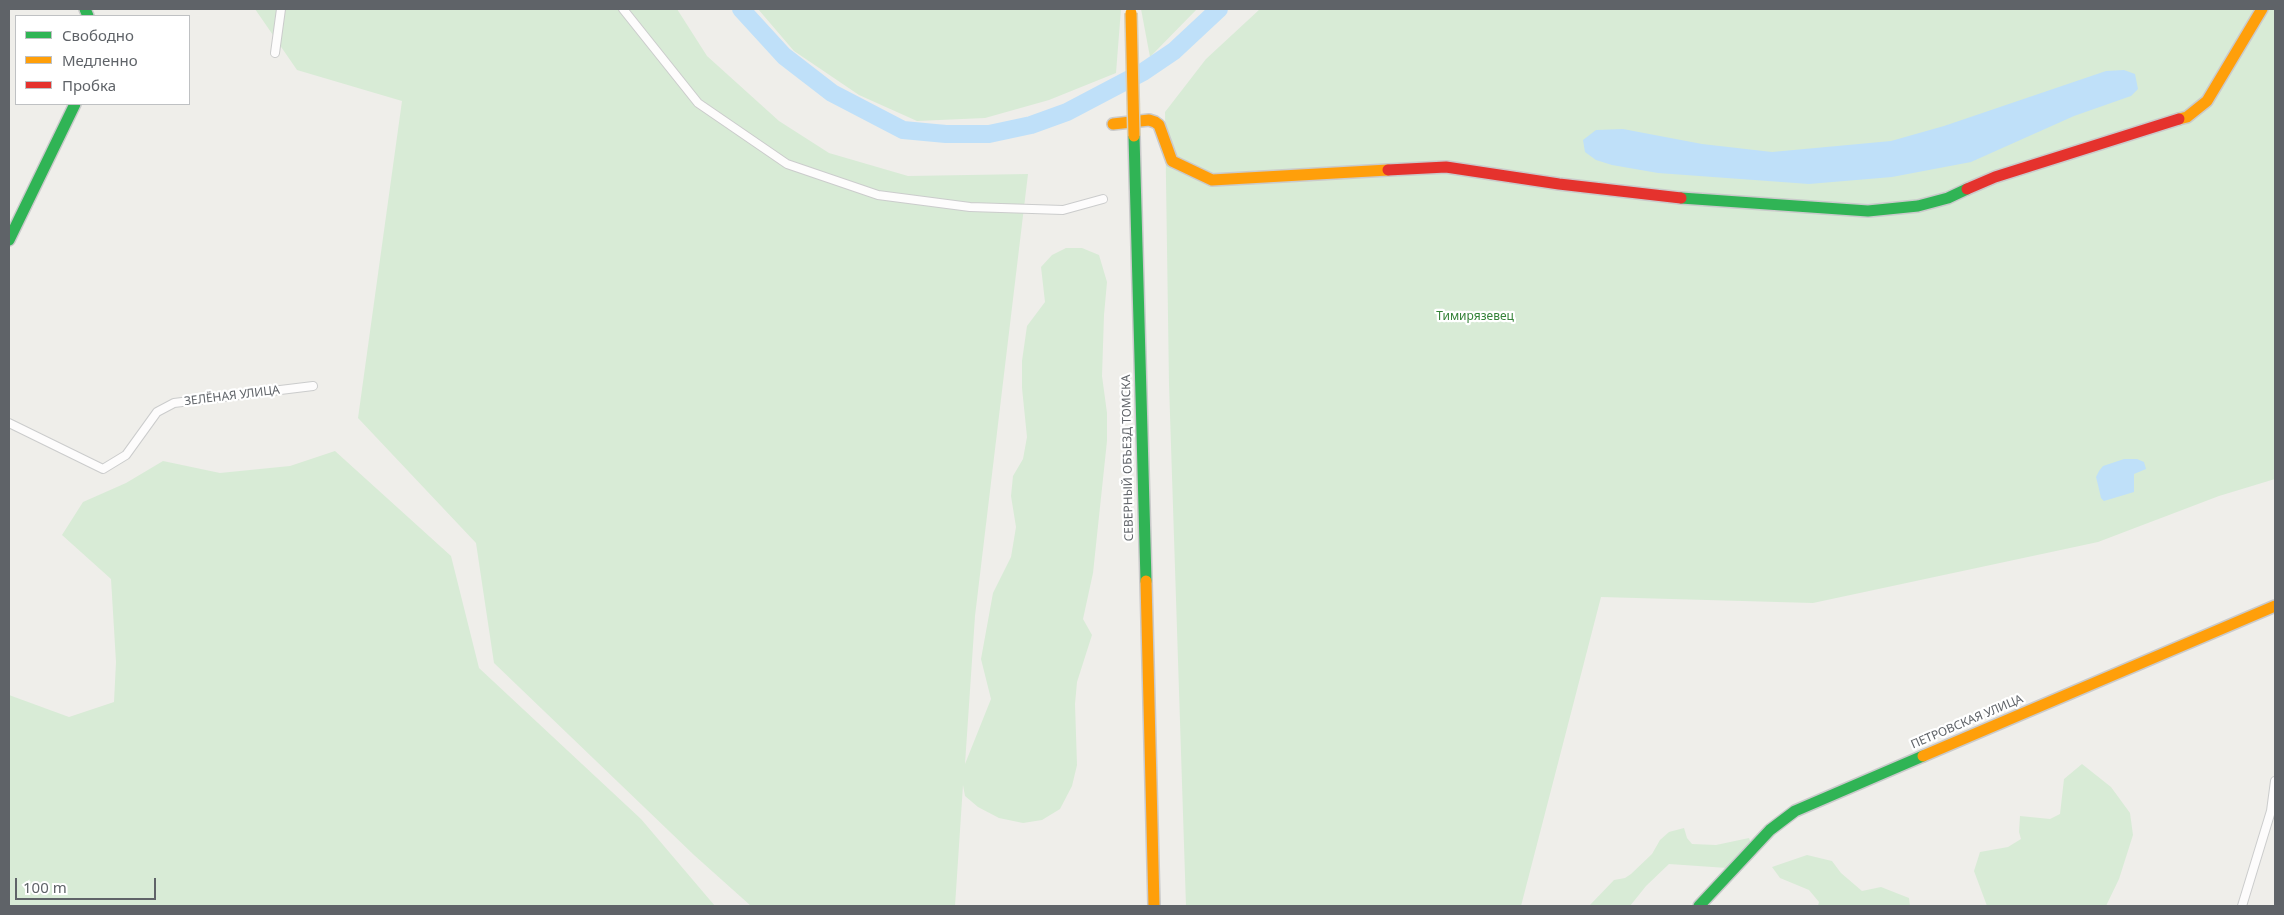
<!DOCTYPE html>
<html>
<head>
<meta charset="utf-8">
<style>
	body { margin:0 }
	#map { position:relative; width:2284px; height:915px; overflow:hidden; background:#efeeea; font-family:"Noto Sans",sans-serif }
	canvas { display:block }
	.frame { position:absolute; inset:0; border:10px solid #5f6368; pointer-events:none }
	.legend { position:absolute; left:15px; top:15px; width:175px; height:90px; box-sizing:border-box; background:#fff; border:1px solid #bfc1c3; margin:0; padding:6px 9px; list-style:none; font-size:15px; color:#5f6368 }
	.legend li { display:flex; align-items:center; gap:10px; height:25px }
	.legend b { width:25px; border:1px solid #bfc1c3 }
	.scale { position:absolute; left:15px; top:878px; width:141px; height:22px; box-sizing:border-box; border:2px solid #5f6368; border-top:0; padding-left:6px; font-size:15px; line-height:18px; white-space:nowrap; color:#5f6368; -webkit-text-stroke:4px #fff; paint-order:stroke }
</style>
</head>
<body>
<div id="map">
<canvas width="2284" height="915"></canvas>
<div class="frame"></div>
<ul class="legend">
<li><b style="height:6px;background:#30b455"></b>Свободно</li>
<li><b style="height:6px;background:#ff9f0a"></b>Медленно</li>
<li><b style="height:6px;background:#e5322d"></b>Пробка</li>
</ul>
<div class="scale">100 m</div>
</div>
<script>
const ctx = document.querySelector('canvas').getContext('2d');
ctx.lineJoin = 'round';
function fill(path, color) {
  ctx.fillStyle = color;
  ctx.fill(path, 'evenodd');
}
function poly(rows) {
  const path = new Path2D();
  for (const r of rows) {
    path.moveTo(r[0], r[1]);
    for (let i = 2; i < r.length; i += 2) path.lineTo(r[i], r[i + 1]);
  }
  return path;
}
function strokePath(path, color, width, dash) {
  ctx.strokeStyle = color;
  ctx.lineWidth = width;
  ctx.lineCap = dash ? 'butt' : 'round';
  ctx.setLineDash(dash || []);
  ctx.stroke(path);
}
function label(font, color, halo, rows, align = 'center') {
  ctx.font = font + ' "Noto Sans",sans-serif';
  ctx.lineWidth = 4.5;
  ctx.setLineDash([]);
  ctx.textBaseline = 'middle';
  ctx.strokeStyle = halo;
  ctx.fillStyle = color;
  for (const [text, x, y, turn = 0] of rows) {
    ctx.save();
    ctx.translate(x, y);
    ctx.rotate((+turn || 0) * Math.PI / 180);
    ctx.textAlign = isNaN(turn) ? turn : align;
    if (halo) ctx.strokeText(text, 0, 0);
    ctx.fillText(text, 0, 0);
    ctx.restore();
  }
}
fill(poly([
	[255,9,677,9,707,56,779,121,829,153,908,176,1028,174,975,616,965,764,991,699,981,659,993,593,1011,557,1016,527,1011,496,1013,476,1023,459,1027,437,1022,388,1022,361,1027,326,1045,302,1041,267,1052,255,1066,248,1082,248,1099,255,1107,282,1104,315,1102,376,1107,413,1107,441,1093,573,1083,619,1092,635,1077,682,1075,704,1077,765,1072,786,1060,809,1042,820,1023,823,999,818,978,807,965,796,963,785,955,906,751,906,694,855,494,663,476,543,358,418,402,101,297,70],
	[758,9,1121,9,1116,73,1049,100,985,118,917,121,859,95,794,51],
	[1141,9,1197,9,1150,57],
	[1260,9,2275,9,2275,479,2219,496,2098,542,1813,603,1601,597,1521,906,1186,906,1169,384,1165,112,1206,59],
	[335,451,451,556,479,668,641,819,715,906,9,906,9,695,69,717,114,702,116,662,111,579,62,535,83,502,126,483,163,461,220,473,290,466],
	[2082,764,2111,787,2130,813,2133,835,2119,879,2106,906,1987,906,1974,871,1980,852,2008,847,2021,839,2019,832,2020,816,2050,819,2060,814,2064,779],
	[1684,828,1687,838,1692,844,1716,845,1749,838,1751,843,1727,868,1669,864,1646,886,1630,906,1589,906,1614,880,1625,878,1631,874,1652,854,1660,840,1669,832],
	[1807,855,1832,861,1841,873,1862,891,1881,887,1909,898,1910,906,1818,906,1819,902,1809,890,1780,878,1772,867]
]), '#d8ebd6');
fill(poly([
	[2124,70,2135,74,2138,89,2131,96,2074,116,1971,162,1892,177,1809,184,1658,173,1612,165,1596,160,1585,152,1583,140,1596,130,1623,129,1702,144,1772,152,1891,141,1944,126,2106,71],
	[2124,459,2137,459,2144,462,2146,469,2134,474,2134,492,2104,501,2101,498,2098,485,2096,477,2099,471,2103,466]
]), '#bfe0f9');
strokePath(poly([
	[741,9,784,56,832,93,903,130,946,134,989,134,1031,125,1067,112,1143,72,1174,51,1219,9]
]), '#bfe0f9', 18);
const street = poly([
	[623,9,698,103,787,164,878,195,970,207,1063,210,1103,199],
	[275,53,281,9],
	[9,423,103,469,126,455,157,412,174,403,313,386],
	[2242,906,2271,811,2275,781]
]);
const fast = poly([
	[85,9,88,16],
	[1134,136,1146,581],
	[1681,198,1868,211,1918,206,1948,198,1967,189],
	[9,240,75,104],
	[1699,906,1770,830,1795,811,1923,756]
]);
const slow = poly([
	[2179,119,2187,117,2207,101,2262,9],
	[1113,124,1149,120,1155,122,1159,125,1172,161,1212,180,1388,170],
	[1146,581,1154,906],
	[1923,756,2275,606]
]);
const jam = poly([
	[1388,170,1446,167,1559,184,1681,198],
	[1967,189,1995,177,2179,119]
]);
strokePath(street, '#cbcccc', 10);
strokePath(fast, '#cacacb', 14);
strokePath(slow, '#cacacb', 14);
strokePath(jam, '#cacacb', 14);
strokePath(street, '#fdfcfc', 8);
strokePath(fast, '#30b455', 11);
strokePath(slow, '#ff9f0a', 11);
strokePath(jam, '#e5322d', 11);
const slowBridge = poly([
	[1131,13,1134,136]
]);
strokePath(slowBridge, '#d7ceb8', 14, []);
strokePath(slowBridge, '#ff9f0a', 11);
label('12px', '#348238', '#fff', [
	["Тимирязевец",1475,317]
]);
label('12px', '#5f6368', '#fff', [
	["ЗЕЛЁНАЯ УЛИЦА",232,396,-7],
	["СЕВЕРНЫЙ ОБЪЕЗД ТОМСКА",1128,458,-91],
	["ПЕТРОВСКАЯ УЛИЦА",1967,722,-23]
]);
</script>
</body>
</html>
